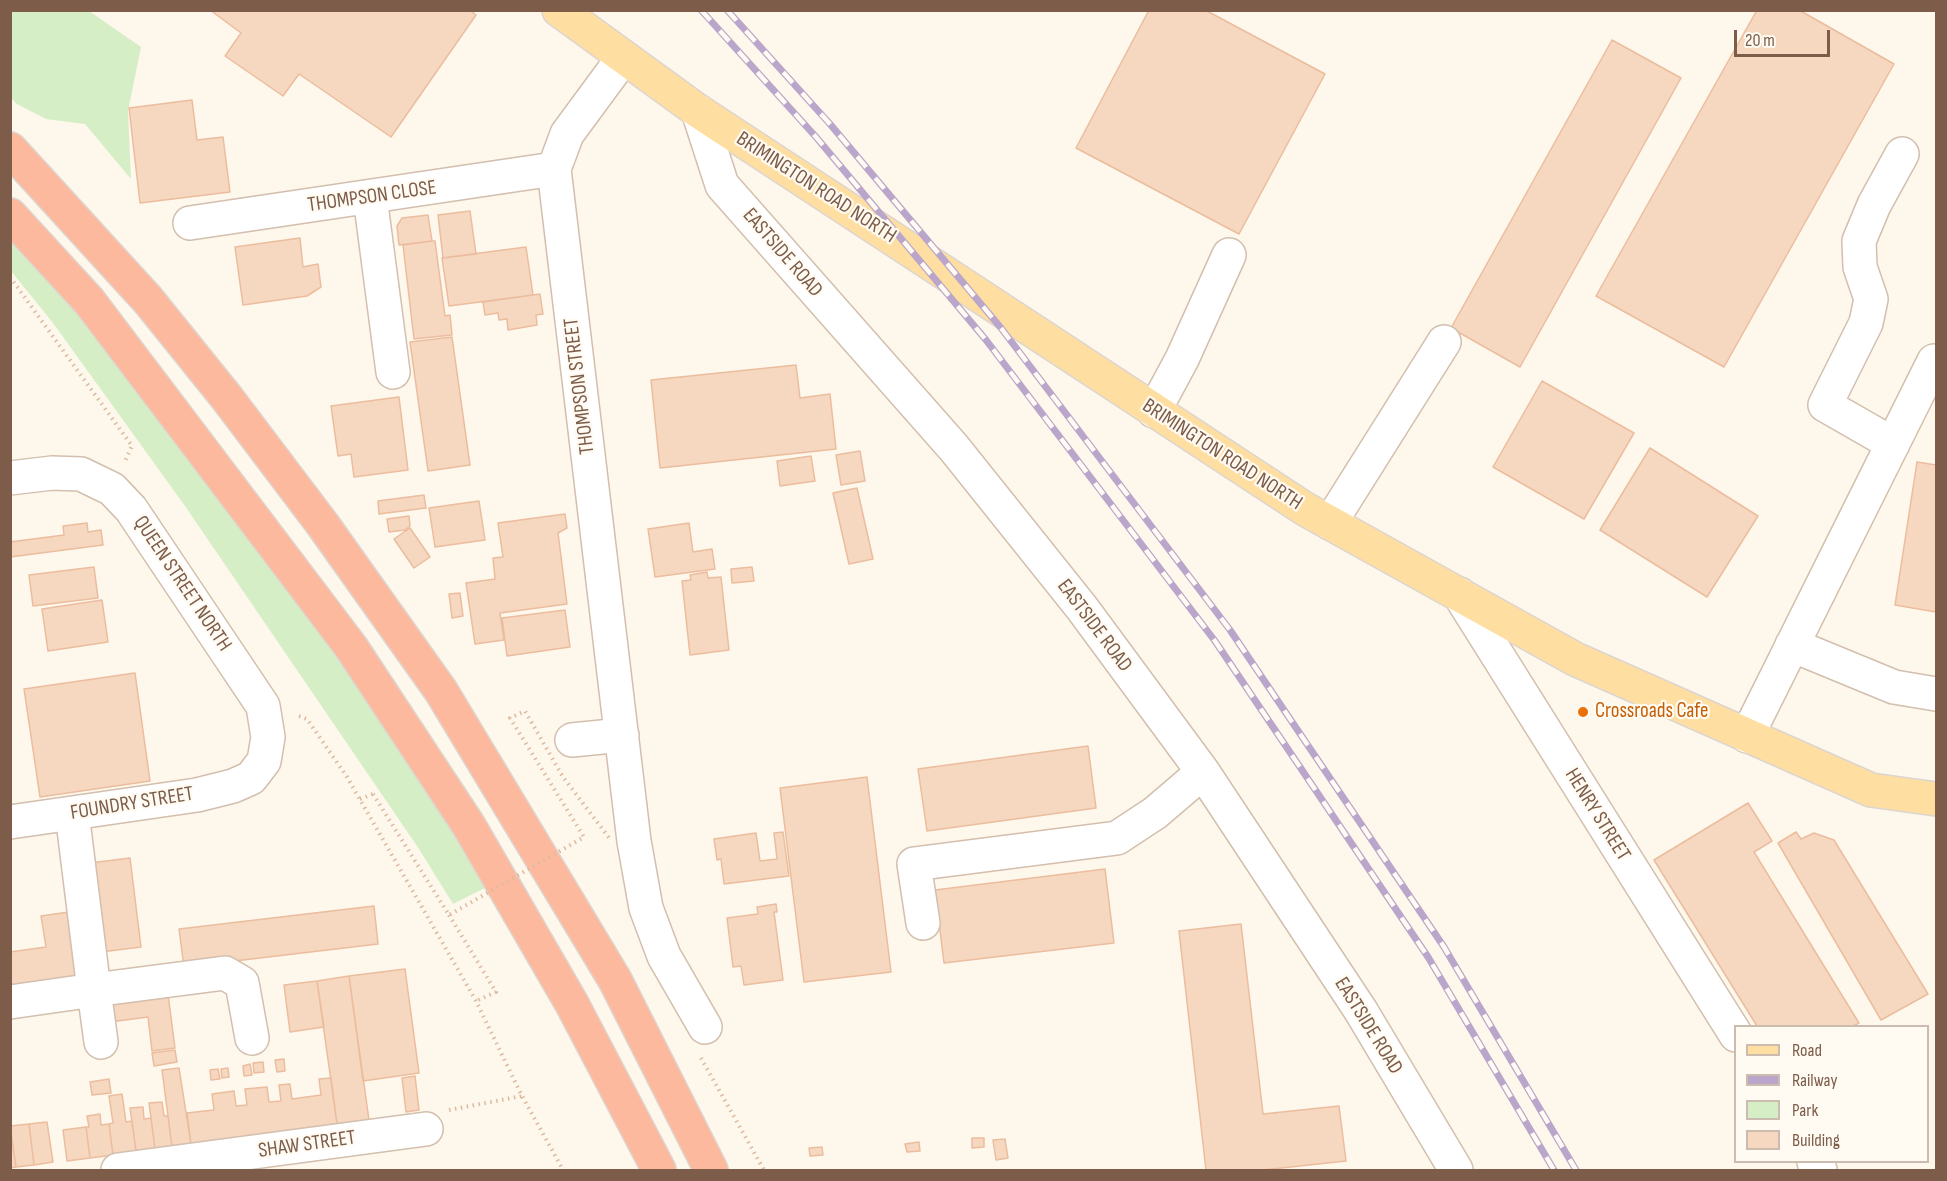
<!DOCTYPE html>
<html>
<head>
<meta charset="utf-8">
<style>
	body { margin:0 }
	#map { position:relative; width:1947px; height:1181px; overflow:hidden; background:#fef7eb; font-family:"Sofia Sans Condensed",sans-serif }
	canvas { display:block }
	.frame { position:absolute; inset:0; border:12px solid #7d5d4a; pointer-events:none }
	.legend { position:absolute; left:1734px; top:1025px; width:195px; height:138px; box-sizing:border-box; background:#fffbf3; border:2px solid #cbbcaf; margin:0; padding:8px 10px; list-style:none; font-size:18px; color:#7d5d4a }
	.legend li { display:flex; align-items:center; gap:12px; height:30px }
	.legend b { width:30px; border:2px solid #cbbcaf }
	.scale { position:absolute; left:1734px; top:30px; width:96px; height:27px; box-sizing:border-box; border:3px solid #7d5d4a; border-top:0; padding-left:8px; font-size:18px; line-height:21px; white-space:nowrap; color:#7d5d4a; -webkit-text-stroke:4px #fffbf3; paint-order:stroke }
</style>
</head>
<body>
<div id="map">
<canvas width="1947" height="1181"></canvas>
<div class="frame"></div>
<ul class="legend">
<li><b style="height:8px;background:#ffdea1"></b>Road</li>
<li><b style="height:8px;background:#bba6cb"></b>Railway</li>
<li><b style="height:16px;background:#d6eec6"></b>Park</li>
<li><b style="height:16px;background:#f6d7c0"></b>Building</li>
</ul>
<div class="scale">20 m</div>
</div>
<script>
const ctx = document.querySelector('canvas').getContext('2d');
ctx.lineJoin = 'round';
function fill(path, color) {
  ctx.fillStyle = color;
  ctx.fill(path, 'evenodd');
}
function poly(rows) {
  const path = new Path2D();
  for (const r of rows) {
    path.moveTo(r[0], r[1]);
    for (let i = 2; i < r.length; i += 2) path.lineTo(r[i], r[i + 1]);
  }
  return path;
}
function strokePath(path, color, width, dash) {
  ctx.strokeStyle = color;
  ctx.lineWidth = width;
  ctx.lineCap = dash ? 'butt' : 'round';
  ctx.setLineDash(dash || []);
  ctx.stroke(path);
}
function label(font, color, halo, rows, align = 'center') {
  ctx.font = font + ' "Sofia Sans Condensed",sans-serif';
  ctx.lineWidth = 4.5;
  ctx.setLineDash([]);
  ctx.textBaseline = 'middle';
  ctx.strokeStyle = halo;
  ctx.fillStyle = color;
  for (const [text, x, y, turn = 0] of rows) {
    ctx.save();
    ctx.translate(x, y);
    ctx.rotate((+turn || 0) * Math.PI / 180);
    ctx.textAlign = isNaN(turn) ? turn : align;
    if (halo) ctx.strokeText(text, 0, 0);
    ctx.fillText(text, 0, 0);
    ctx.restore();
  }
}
fill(poly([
	[10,11,89,11,141,47,128,111,131,179,85,124,46,119,17,104,11,98],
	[10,235,161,412,389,726,489,886,453,904,419,849,185,506,53,323,11,271]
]), '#d6eec6');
const building = poly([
	[210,10,470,10,476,15,391,137,299,74,283,96,225,56,241,33,210,10],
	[1149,10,1205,10,1325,74,1239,234,1076,148,1149,10],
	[1757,10,1799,10,1894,64,1724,367,1596,296,1757,10],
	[1612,40,1681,78,1520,367,1451,328,1612,40],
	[192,100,197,140,223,137,230,192,140,203,129,108,192,100],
	[470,211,476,254,443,258,438,215,470,211],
	[428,215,432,241,399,245,397,226,402,218,428,215],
	[300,238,303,267,318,264,321,287,307,296,243,305,235,247,300,238],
	[432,241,435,241,445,316,450,315,452,335,414,339,403,245,432,241],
	[526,247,533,295,449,306,442,258,526,247],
	[540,294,543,314,536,315,537,325,508,330,507,319,499,320,498,313,485,315,483,302,540,294],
	[452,337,470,465,428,471,410,342,452,337],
	[796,365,800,398,830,394,836,449,660,468,651,380,796,365],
	[1542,381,1634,433,1584,519,1493,467,1542,381],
	[399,397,408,470,354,477,351,454,338,456,331,406,399,397],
	[1650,448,1758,516,1707,597,1600,530,1650,448],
	[860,451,865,481,841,485,836,455,860,451],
	[811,456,815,481,780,486,777,461,811,456],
	[1917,462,1936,465,1936,612,1895,605,1917,462],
	[857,488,873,559,849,564,833,493,857,488],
	[424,495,426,508,379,514,378,501,424,495],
	[479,501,485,540,435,547,429,508,479,501],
	[565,514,567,528,558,533,567,604,500,613,504,640,475,644,466,583,495,579,493,558,503,557,498,523,565,514],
	[409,516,410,526,405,530,389,532,387,519,409,516],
	[87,523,88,532,101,530,103,545,10,557,10,542,64,535,63,526,87,523],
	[689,523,693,552,712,549,715,569,655,577,648,529,689,523],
	[410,528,430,557,414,568,394,539,410,528],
	[94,567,98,598,33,606,29,575,94,567],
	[752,567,754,581,732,583,731,569,752,567],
	[707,572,708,578,721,577,729,650,690,655,682,581,691,580,690,575,707,572],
	[460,593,463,616,452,618,449,594,460,593],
	[102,600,108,642,48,651,42,609,102,600],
	[565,610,570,647,507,656,502,618,565,610],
	[135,673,150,781,40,797,24,689,135,673],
	[1088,746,1096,808,927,831,918,769,1088,746],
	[867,777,891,972,804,982,780,788,867,777],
	[1748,803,1772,841,1754,852,1859,1023,1853,1026,1757,1026,1654,860,1748,803],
	[783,832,789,876,724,884,721,859,717,860,714,839,756,833,760,861,777,859,774,833,783,832],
	[1796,832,1801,839,1814,833,1834,840,1928,994,1881,1020,1778,843,1796,832],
	[130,858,141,947,101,952,90,863,130,858],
	[1105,869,1114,943,944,963,935,890,1105,869],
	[776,904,777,912,774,912,783,980,744,985,741,966,733,967,727,918,758,914,757,907,776,904],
	[374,906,378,944,184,967,179,929,374,906],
	[76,911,87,985,10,997,10,952,46,947,41,916,76,911],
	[1241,924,1263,1114,1339,1106,1346,1161,1263,1170,1206,1170,1179,931,1241,924],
	[405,969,419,1073,363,1081,349,976,405,969],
	[349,976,369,1120,337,1124,317,981,349,976],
	[317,981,324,1027,290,1032,284,985,317,981],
	[168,994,175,1048,152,1051,148,1017,110,1022,107,1003,168,994],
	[175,1050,177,1062,154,1066,152,1053,175,1050],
	[284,1059,285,1071,277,1072,275,1060,284,1059],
	[263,1062,264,1072,254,1073,253,1063,263,1062],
	[250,1064,252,1075,244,1076,243,1066,250,1064],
	[179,1068,191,1144,172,1147,162,1070,179,1068],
	[228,1068,229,1077,222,1078,221,1069,228,1068],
	[218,1069,220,1079,211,1080,210,1070,218,1069],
	[415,1076,419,1110,406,1112,402,1078,415,1076],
	[331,1078,337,1124,191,1144,187,1113,214,1110,212,1094,234,1091,236,1106,247,1105,245,1089,267,1087,269,1102,281,1101,279,1085,290,1084,292,1099,321,1095,319,1079,331,1078],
	[109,1079,111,1093,92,1095,90,1082,109,1079],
	[122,1094,126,1122,132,1121,136,1151,113,1155,109,1124,113,1123,109,1096,122,1094],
	[162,1102,164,1116,168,1116,172,1147,155,1149,149,1103,162,1102],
	[143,1107,144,1119,151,1118,155,1149,136,1151,130,1108,143,1107],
	[100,1114,101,1125,109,1124,113,1155,90,1158,86,1127,89,1127,87,1116,100,1114],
	[47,1122,53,1162,34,1165,29,1124,47,1122],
	[29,1124,34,1165,16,1167,10,1126,29,1124],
	[86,1127,90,1158,67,1161,63,1130,86,1127],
	[10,1128,16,1167,10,1168,10,1128],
	[972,1138,984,1138,984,1147,972,1148,972,1138],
	[1005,1139,1008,1158,996,1160,993,1140,1005,1139],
	[919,1142,920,1151,907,1152,905,1144,919,1142],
	[822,1147,823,1155,810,1156,809,1148,822,1147]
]);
fill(building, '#f6d7c0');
strokePath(building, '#ebbd9e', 1.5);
const minor = poly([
	[623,58,567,134,554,169,634,841,646,908,664,956,705,1027],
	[698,111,722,185,954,448,1082,608,1203,772,1361,1011,1456,1170],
	[370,197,393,372],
	[190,223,554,169],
	[1154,411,1182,359,1229,255],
	[1893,444,1825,405,1866,323,1871,299,1860,267,1859,241,1874,205,1902,154],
	[10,478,52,473,81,474,112,489,131,509,263,706,268,737,264,761,251,778,233,786,197,795,10,822],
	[1330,523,1444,342],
	[1459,594,1736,1035],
	[1792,645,1894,687,1936,694],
	[1747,736,1934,361],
	[572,740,622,735],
	[923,923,914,864,1117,838,1155,813,1203,772],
	[10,1002,94,990,72,813],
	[101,1042,94,990,225,973,242,983,252,1038],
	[1814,1162,1820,1170],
	[118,1170,426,1129]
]);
const major = poly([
	[559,10,698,111,1305,509,1575,659,1871,790,1936,799]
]);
const highway = poly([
	[10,149,148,300,227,398,323,525,441,691,615,980,711,1170],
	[10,215,89,301,351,647,469,826,572,1004,659,1170]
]);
strokePath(minor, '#d3bfae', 36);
strokePath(major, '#ddd5d0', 36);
strokePath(highway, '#ddd5d0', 36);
strokePath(poly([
	[10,277,132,446,125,461],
	[299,716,307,719,347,777,476,1001,522,1096,563,1170],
	[360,799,373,794],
	[449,915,496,992,476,1001],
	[701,1058,764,1170],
	[449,1110,522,1096]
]), '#dcbaa1', 4, [1.5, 4.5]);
strokePath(minor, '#fff', 33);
strokePath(major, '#ffdea1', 33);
strokePath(highway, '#fdb99d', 33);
const rail = poly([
	[701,10,816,137,986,340,1215,641,1428,957,1554,1170],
	[727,10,830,124,1001,328,1230,630,1444,947,1576,1170]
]);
strokePath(rail, '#bba6cb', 7);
strokePath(rail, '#fffbf3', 4.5, [14]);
strokePath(poly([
	[373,794,449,915,584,837,510,718,525,711,563,777,610,839]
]), '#dcbaa1', 4, [1.5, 4.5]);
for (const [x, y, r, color] of [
	[1583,712,6,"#e8710a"]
]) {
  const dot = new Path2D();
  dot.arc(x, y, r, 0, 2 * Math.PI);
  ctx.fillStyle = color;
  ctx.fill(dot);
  strokePath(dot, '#fffbf3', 2);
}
label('21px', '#7d5d4a', '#fffbf3', [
	["BRIMINGTON ROAD NORTH",816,188,33],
	["THOMPSON CLOSE",372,197,-8],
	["EASTSIDE ROAD",782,253,49],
	["THOMPSON STREET",580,386,-97],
	["BRIMINGTON ROAD NORTH",1222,455,33],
	["QUEEN STREET NORTH",182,584,56],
	["EASTSIDE ROAD",1094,626,53],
	["FOUNDRY STREET",132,804,-9],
	["HENRY STREET",1597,815,58],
	["EASTSIDE ROAD",1368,1026,58],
	["SHAW STREET",307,1145,-8]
]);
label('21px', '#c56008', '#fffbf3', [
	["Crossroads Cafe",1595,712]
], 'left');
</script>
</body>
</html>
